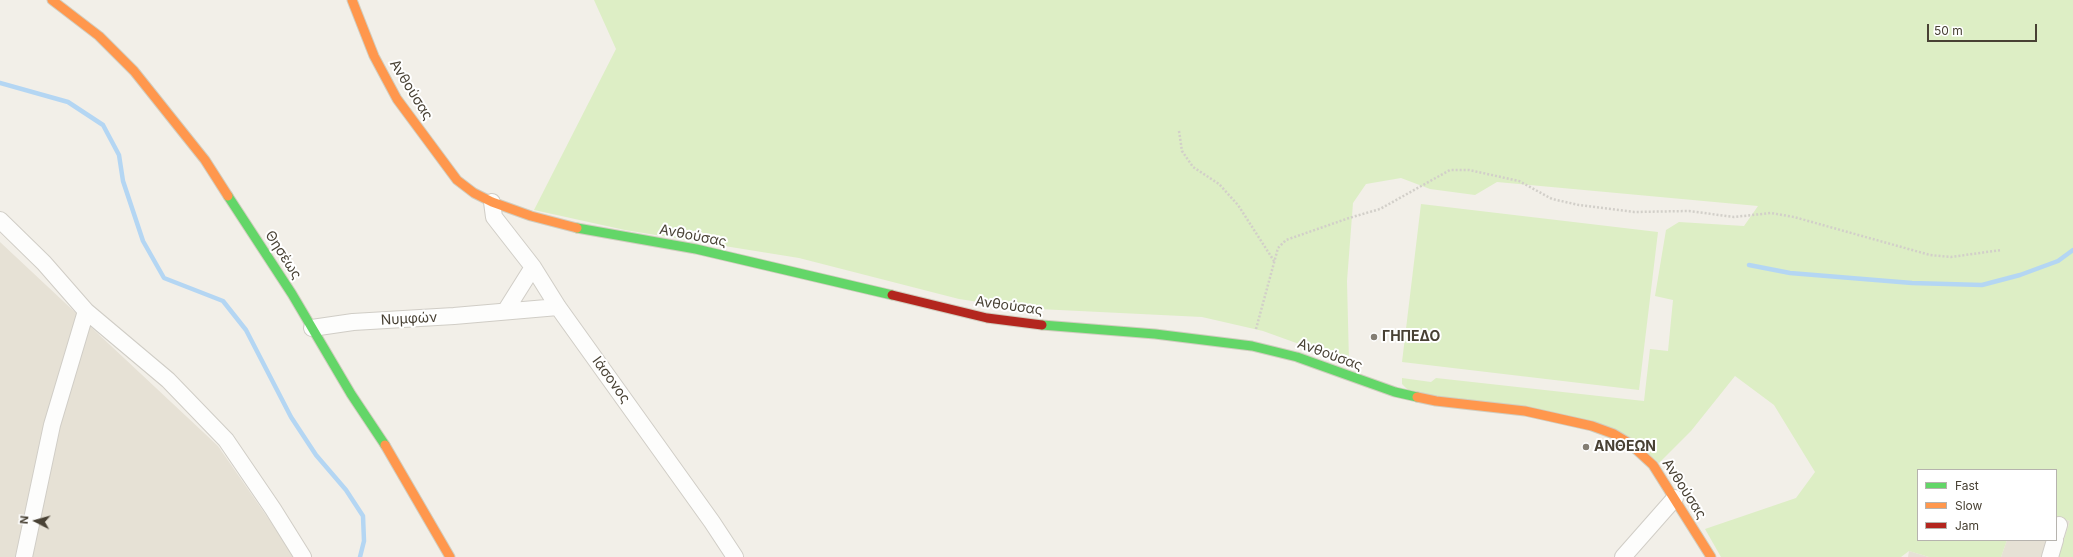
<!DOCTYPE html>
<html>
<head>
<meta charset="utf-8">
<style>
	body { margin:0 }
	#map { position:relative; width:2073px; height:557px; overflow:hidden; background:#f2efe8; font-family:Inter,sans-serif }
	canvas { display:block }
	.legend { position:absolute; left:1917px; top:469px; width:140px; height:72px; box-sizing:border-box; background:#fff; border:1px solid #b6b3ae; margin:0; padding:5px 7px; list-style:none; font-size:12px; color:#484134 }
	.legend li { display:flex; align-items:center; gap:8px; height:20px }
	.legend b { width:20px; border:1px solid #b6b3ae }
	.north { position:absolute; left:16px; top:501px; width:40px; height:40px; -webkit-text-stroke:3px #fff; paint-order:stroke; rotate:276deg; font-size:11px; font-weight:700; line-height:16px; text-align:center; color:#484134 }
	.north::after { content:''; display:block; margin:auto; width:14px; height:18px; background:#484134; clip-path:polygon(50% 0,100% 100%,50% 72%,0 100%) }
	.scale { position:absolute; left:1927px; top:24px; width:110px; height:18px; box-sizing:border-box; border:2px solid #484134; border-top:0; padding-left:5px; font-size:12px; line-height:14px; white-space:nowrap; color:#484134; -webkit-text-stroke:3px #fff; paint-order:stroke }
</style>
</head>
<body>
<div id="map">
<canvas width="2073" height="557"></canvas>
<ul class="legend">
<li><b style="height:5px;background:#63d668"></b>Fast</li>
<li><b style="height:5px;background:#ff974d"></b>Slow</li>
<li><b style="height:5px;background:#b3261e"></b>Jam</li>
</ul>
<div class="north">N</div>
<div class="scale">50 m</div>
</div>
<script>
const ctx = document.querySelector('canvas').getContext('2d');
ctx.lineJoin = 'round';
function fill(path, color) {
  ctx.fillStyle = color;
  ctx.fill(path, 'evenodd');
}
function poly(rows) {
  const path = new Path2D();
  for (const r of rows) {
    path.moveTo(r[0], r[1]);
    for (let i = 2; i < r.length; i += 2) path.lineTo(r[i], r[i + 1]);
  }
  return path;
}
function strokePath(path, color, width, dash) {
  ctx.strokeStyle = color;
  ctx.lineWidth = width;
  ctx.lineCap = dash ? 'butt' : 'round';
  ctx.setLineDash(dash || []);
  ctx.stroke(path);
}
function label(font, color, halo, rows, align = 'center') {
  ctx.font = font + ' Inter,sans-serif';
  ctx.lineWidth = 4;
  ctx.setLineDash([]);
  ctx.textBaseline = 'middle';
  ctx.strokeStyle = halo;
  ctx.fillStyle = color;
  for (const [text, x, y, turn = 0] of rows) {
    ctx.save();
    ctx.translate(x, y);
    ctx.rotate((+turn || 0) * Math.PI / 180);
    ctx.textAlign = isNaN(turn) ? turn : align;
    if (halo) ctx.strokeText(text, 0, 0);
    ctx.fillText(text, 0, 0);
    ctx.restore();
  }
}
fill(poly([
	[0,242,218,446,295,557,0,557],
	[2056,517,2070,521,2058,557,2001,557,2007,540,2056,540],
	[1909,551,1929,557,1908,557]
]), '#e6e1d5');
fill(poly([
	[594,0,2073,0,2073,557,2058,557,2070,521,2056,517,2056,470,1918,470,1918,540,2007,540,2001,557,1929,557,1909,551,1901,557,1721,557,1705,529,1796,498,1815,472,1774,405,1735,376,1691,431,1659,463,1630,437,1408,390,1402,384,1402,378,1431,382,1436,378,1644,401,1650,349,1668,351,1673,300,1655,296,1666,230,1679,222,1744,226,1758,206,1497,182,1475,195,1430,189,1401,178,1366,184,1353,203,1347,281,1349,362,1263,331,1202,317,1018,308,959,299,799,258,625,230,534,210,616,49],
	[1421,204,1658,232,1639,390,1402,362]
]), '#ddeec5');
strokePath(poly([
	[0,83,68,102,103,125,119,155,123,181,143,241,164,278,223,301,246,330,291,417,316,455,346,490,363,516,364,541,360,557],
	[1749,265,1790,273,1912,283,1982,285,2020,275,2058,261,2073,250]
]), '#b4d6f3', 4.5);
const street = poly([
	[492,202,494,217,533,267,558,307,712,522,735,557],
	[0,220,44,263,86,311,168,380,226,440,273,509,303,557],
	[506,310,533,267],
	[312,328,353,322,454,316,558,307],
	[2056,535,2059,525],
	[24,557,52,425,86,311],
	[1623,557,1675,498],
	[2050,557,2055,540]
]);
const fast = poly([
	[228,196,292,294,351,394,385,445],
	[577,228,696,249,892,295],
	[1042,325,1155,334,1252,346,1297,357,1395,392,1417,397]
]);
const slow = poly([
	[52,0,99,36,134,71,205,160,228,196],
	[352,0,374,56,397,99,457,180,474,193,492,202,531,216,577,228],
	[1417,397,1436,401,1525,411,1592,426,1614,434,1629,443,1653,465,1711,557],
	[385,445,450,557]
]);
const jam = poly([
	[892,295,987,318,1042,325]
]);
strokePath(street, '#d0cdc6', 18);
strokePath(fast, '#d1cdbf', 11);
strokePath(slow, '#d1cdbf', 11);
strokePath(jam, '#d1cdbf', 11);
strokePath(poly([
	[1179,131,1182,151,1193,167,1219,184,1238,205,1274,261],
	[1256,329,1278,248,1286,240,1349,218,1380,209,1450,170,1469,170,1519,181,1552,199,1579,205,1634,212,1689,211,1734,217,1771,213,1794,217,1930,255,1951,257,2001,250]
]), '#d2cfc9', 2.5, [2, 2]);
strokePath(street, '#fdfdfc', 16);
strokePath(fast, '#63d668', 9);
strokePath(slow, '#ff974d', 9);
strokePath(jam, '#b3261e', 9);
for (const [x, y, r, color] of [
	[1374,337,4,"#847e73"],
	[1586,447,4,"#847e73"]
]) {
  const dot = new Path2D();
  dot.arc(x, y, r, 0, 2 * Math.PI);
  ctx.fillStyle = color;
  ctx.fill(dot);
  strokePath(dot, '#fff', 1.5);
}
label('14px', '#484134', '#fff', [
	["Ανθούσας",411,90,58],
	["Ανθούσας",693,236,11],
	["Θησέως",283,255,57],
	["Ανθούσας",1009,306,8],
	["Νυμφών",409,319,-3],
	["Ανθούσας",1330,355,20],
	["Ιάσονος",611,380,54],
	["Ανθούσας",1684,489,57]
]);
label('bold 14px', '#484134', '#fff', [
	["ΓΗΠΕΔΟ",1382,337],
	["ΑΝΘΕΩΝ",1594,447]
], 'left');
</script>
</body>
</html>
